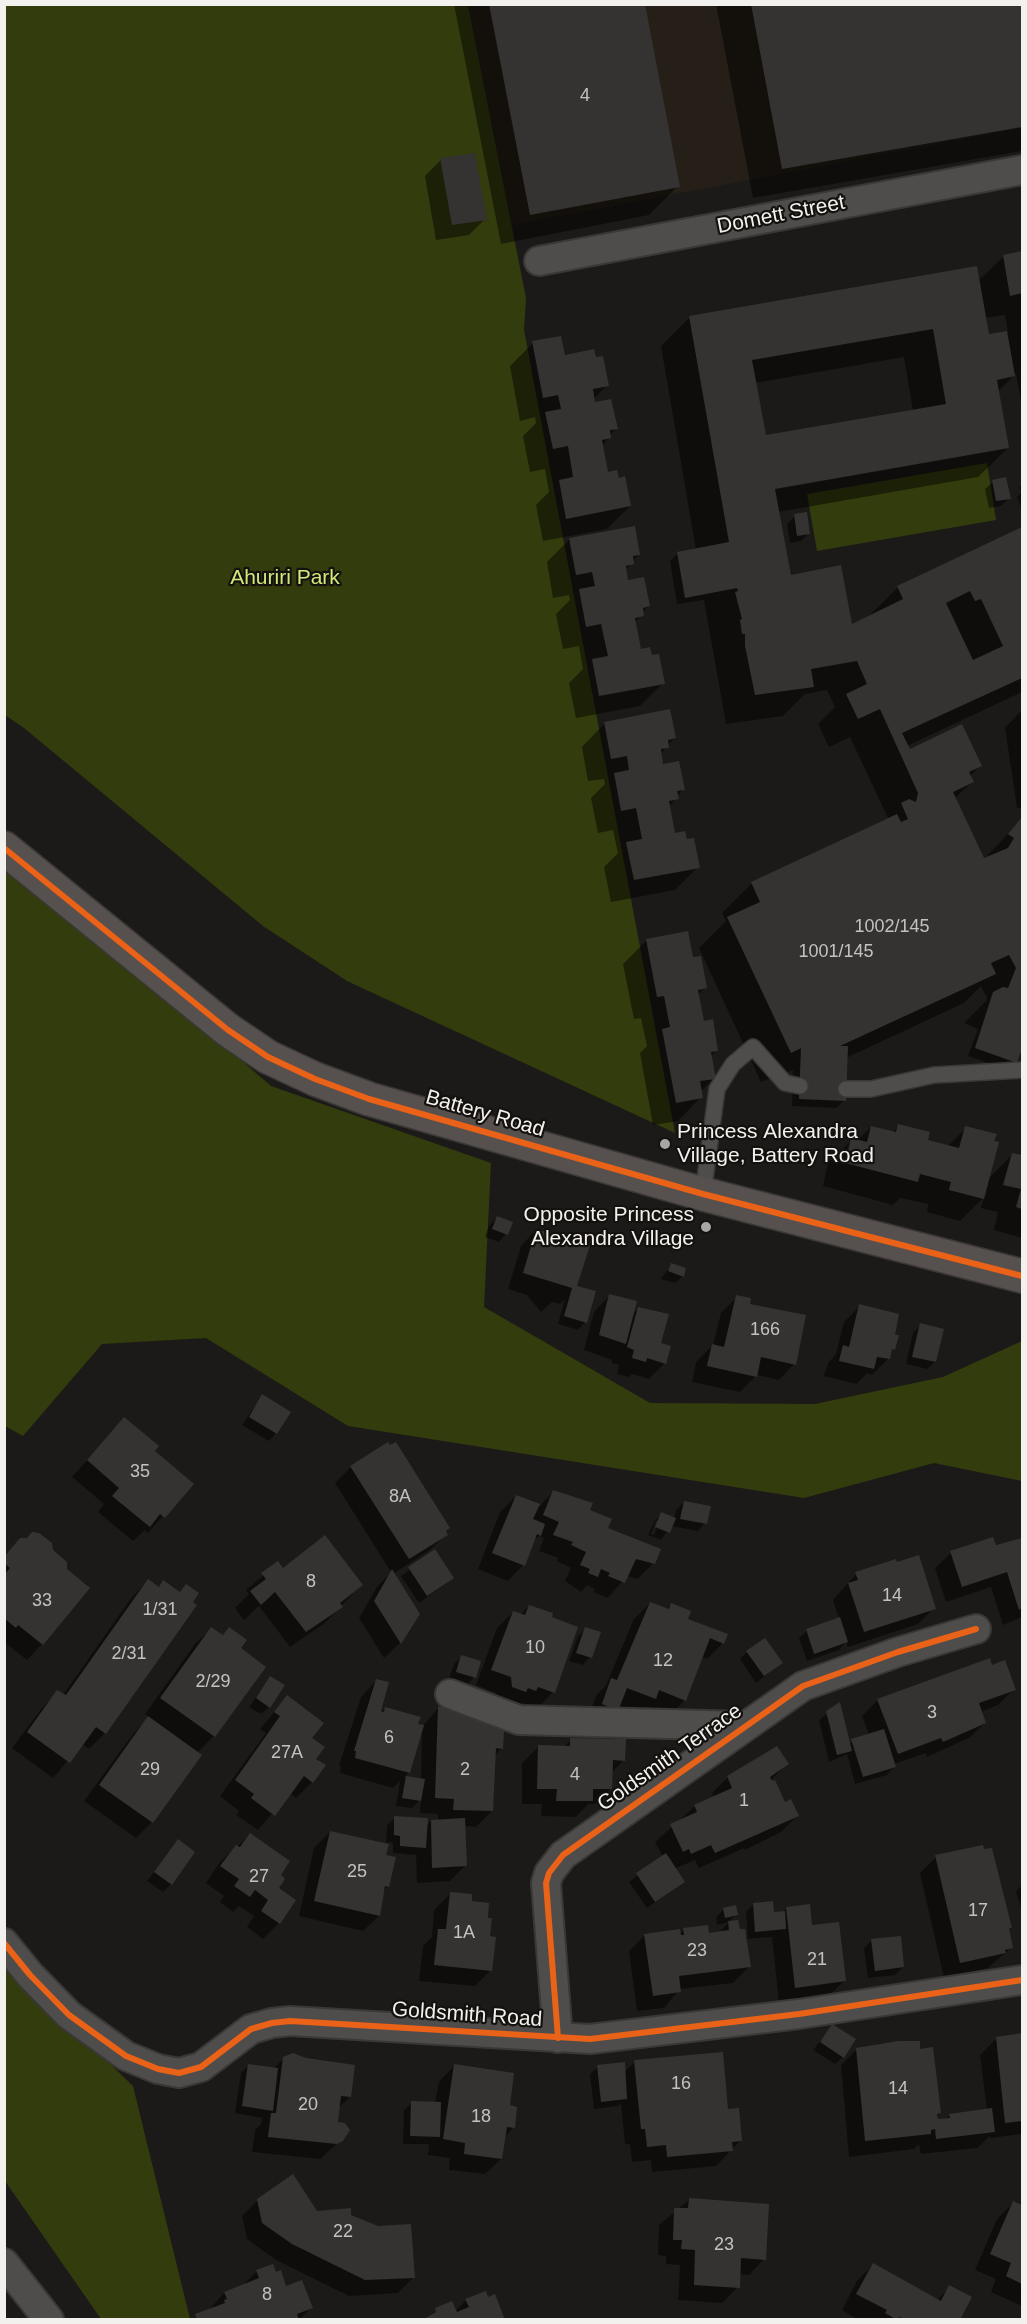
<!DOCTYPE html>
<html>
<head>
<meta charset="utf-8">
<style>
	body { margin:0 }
	#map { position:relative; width:1027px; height:2324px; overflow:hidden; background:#1c1a18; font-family:Arial,sans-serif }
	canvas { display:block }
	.frame { position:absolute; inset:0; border:6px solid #f3f1ee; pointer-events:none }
</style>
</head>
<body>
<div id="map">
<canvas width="1027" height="2324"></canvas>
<div class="frame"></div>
</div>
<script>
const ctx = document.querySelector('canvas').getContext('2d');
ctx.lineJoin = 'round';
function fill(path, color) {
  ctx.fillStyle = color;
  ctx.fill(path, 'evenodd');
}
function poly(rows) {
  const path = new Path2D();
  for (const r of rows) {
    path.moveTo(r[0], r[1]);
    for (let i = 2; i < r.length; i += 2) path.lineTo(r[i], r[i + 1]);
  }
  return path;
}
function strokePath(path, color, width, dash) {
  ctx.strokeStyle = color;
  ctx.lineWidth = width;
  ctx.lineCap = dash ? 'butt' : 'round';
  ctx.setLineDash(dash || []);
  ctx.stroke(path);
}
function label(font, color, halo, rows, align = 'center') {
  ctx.font = font + ' Arial,sans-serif';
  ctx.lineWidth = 4.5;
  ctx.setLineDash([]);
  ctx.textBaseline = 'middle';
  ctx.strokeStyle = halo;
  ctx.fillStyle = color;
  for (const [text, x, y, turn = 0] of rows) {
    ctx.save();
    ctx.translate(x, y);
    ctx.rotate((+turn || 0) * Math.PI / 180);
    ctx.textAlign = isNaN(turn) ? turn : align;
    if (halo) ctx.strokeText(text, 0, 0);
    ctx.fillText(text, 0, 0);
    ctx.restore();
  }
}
fill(poly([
	[468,5,1022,5,1022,128,512,225]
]), '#251f18');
fill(poly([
	[4,5,468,5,526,298,524,330,675,1133,347,981,263,926,24,728,5,715],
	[987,463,996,520,817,551,807,494],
	[4,855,271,1086,491,1163,484,1307,650,1403,815,1404,943,1377,1022,1341,1022,1481,934,1463,804,1498,348,1426,206,1338,102,1344,23,1436,5,1426],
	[4,1961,133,2086,190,2319,101,2319,5,2181]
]), '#333c0c');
fill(poly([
	[454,4,644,4,678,186,649,215,501,244],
	[716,4,1022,4,1022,151,753,198],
	[441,160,485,219,469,235,436,240,425,176],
	[1022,253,1022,408,1016,373,998,392,1008,448,978,477,778,512,789,576,851,626,868,617,898,587,1022,529,1022,692,907,746,909,751,980,766,969,777,972,782,954,799,983,860,1022,819,1022,1043,1016,1062,1008,1070,968,1056,978,1029,964,1023,986,1001,987,998,981,986,964,1003,846,1058,844,1100,837,1108,792,1106,793,1070,761,1082,699,948,726,921,722,913,752,883,888,818,850,737,829,747,818,724,835,707,827,690,805,694,783,716,726,724,704,600,677,604,670,561,678,553,696,550,661,346,690,317,978,281,1004,256],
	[1005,315,1008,332,988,336,985,318],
	[904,357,913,411,764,437,755,383],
	[533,343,563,356,607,385,593,400,616,428,602,446,607,474,630,506,607,529,543,541,536,505,549,492,545,469,530,472,523,436,536,423,535,417,520,421,510,366],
	[993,482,1009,498,1001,506,989,508,985,489],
	[1022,484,1022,510,1017,497,1022,492,1019,488],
	[795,516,809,533,801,541,790,543,787,524],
	[570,539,639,554,625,571,627,582,648,606,634,624,639,651,663,683,640,706,576,718,569,683,583,669,579,646,563,649,556,614,570,600,569,595,553,598,547,562],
	[1022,710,1022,808,1017,808,1005,728],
	[605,723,674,738,660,755,662,765,683,789,669,807,674,835,698,867,675,890,611,902,604,867,618,853,613,830,598,833,591,798,605,784,604,779,588,781,582,747],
	[687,933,692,959,705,987,698,995,703,1022,717,1050,710,1057,715,1078,700,1092,701,1097,678,1121,653,1125,640,1053,647,1046,641,1018,634,1019,623,964,646,941],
	[899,1126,927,1142,947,1147,966,1128,988,1179,1013,1154,1020,1156,1022,1153,1022,1238,994,1230,998,1212,981,1208,984,1197,960,1221,927,1212,928,1204,900,1198,893,1205,823,1186,828,1163,852,1140,857,1141,871,1127,892,1133],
	[497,1218,506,1234,499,1242,485,1237,489,1226],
	[536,1230,576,1287,585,1322,578,1330,558,1324,565,1299,560,1304,552,1302,541,1312,527,1295,508,1289,521,1246],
	[671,1265,683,1276,675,1283,661,1279],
	[609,1296,632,1315,639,1308,659,1344,665,1363,649,1379,632,1374,629,1377,617,1374,619,1365,612,1363,612,1360,584,1350,594,1312],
	[737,1297,748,1305,794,1364,779,1380,757,1375,740,1392,692,1382,696,1362,713,1345,721,1313],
	[860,1306,897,1336,888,1359,872,1375,867,1373,857,1384,824,1376,828,1363,836,1354,844,1322],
	[921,1325,935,1362,927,1369,906,1364,913,1333],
	[262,1396,276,1433,269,1441,242,1425],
	[124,1419,153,1451,191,1484,148,1533,145,1530,133,1541,98,1512,104,1504,72,1477],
	[351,1467,446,1534,430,1550,393,1574,418,1614,400,1643,384,1658,359,1618,377,1587,391,1572,335,1483],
	[553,1492,588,1511,606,1529,653,1563,638,1579,627,1576,608,1598,593,1592,595,1589,587,1585,581,1592,565,1581,571,1568,557,1561,558,1558,539,1551,544,1538,539,1536,532,1542,523,1565,508,1581,478,1569,500,1512,516,1496,540,1506],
	[684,1502,705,1523,698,1531,671,1526,661,1540,648,1535,654,1522,661,1514,674,1519,676,1510],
	[656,1521,659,1521,654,1535,651,1534],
	[20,1540,42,1644,27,1660,4,1642,4,1556],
	[1022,1540,1022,1617,1003,1625,991,1587,946,1602,935,1568,951,1553],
	[435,1551,453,1578,419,1603,401,1576],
	[278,1563,283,1570,361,1585,325,1623,290,1647,259,1606,244,1620,235,1608,249,1594,246,1590],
	[856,1574,934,1608,918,1624,848,1647,846,1642,839,1650,807,1661,799,1638,807,1631,839,1619,833,1600],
	[148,1581,158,1588,163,1582,179,1593,186,1586,105,1733,89,1749,82,1744,53,1778,12,1748,42,1708,58,1692,63,1695,132,1597],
	[650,1603,666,1610,671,1605,686,1620,723,1643,707,1659,702,1657,685,1700,669,1716,646,1707,639,1714,618,1706,587,1720,596,1696,606,1685,634,1619],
	[529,1606,553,1692,538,1708,522,1703,519,1706,497,1702,496,1693,476,1685,497,1628,513,1612,520,1615],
	[211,1629,239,1649,214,1736,197,1753,200,1756,152,1822,136,1838,84,1801,133,1734,149,1717,145,1714,195,1644],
	[586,1629,590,1657,583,1665,569,1661,578,1636],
	[747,1652,781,1663,756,1683,740,1659],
	[462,1656,474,1677,467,1685,449,1679,454,1664],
	[992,1667,1014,1689,998,1705,981,1712,985,1723,969,1738,927,1757,926,1753,894,1764,894,1767,887,1775,855,1784,847,1754,829,1762,819,1720,839,1705,848,1744,869,1735,862,1716,878,1700],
	[270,1678,269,1707,261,1714,249,1707],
	[376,1681,379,1712,386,1709,423,1726,438,1708,451,1710,502,1748,494,1756,492,1811,476,1827,464,1826,466,1865,450,1881,417,1883,416,1855,393,1853,393,1843,388,1842,385,1856,388,1886,383,1891,379,1916,363,1931,299,1916,314,1848,330,1832,386,1845,387,1825,395,1818,426,1826,431,1821,438,1821,438,1814,420,1813,421,1799,412,1808,396,1806,400,1781,393,1788,340,1773,341,1767,339,1766,361,1697],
	[422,1728,421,1780,404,1777,409,1772],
	[287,1697,310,1738,314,1759,312,1782,296,1798,290,1793,258,1830,236,1815,239,1811,220,1796,266,1733,260,1729],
	[571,1740,624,1760,611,1773,611,1788,595,1804,588,1804,576,1817,541,1816,542,1804,522,1804,522,1763,538,1747,564,1747],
	[787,1764,770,1781,785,1804,797,1816,781,1832,745,1850,744,1848,699,1868,695,1860,674,1869,683,1882,647,1908,629,1882,663,1857,655,1842,695,1806,714,1798,712,1793,728,1777],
	[250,1835,279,1876,279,1923,263,1939,247,1927,254,1916,239,1906,233,1912,220,1902,224,1896,206,1883,220,1862],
	[178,1841,171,1884,163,1892,147,1881],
	[936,1857,1012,1947,988,1968,944,1978,920,1873],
	[1022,1885,1022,1910,1016,1892],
	[450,1894,470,1903,489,1937,491,1970,475,1986,419,1981,423,1946,432,1937,434,1910],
	[754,1904,772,1913,782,1913,787,1908,810,1927,844,1981,828,1997,779,2003,772,1937,745,1939,749,1967,733,1983,680,1989,664,2008,637,2011,629,1951,645,1935,680,1934,684,1929,707,1934,719,1933,728,1923,748,1938,746,1912],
	[724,1909,736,1914,729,1922,717,1925,716,1917],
	[872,1940,903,1967,895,1975,868,1978,864,1948],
	[832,2026,843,2057,835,2064,813,2050],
	[1022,2035,1022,2134,990,2138,990,2136,977,2148,921,2154,919,2144,914,2149,849,2157,841,2065,856,2050,874,2048,877,2044,918,2042,939,2113,937,2121,945,2120,950,2115,987,2111,980,2055,996,2039],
	[284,2058,350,2097,338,2108,336,2123,341,2140,320,2159,252,2152,255,2130,261,2124,262,2118,235,2113,241,2073,248,2066,273,2069],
	[635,2062,727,2111,741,2140,716,2166,652,2172,651,2160,632,2162,630,2144,625,2144,621,2103,618,2106,594,2109,590,2074,598,2067,624,2072],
	[454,2066,508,2107,513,2128,504,2138,501,2159,485,2174,449,2170,450,2158,428,2155,429,2144,403,2144,404,2110,412,2103,435,2103,439,2082],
	[690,2199,764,2259,749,2275,739,2274,738,2287,722,2303,678,2300,680,2265,666,2264,666,2256,658,2255,659,2225],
	[258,2200,317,2213,350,2216,414,2277,398,2293,349,2296,276,2260,247,2239,242,2216],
	[1013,2203,1022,2207,1022,2306,991,2292,996,2279,975,2270,997,2219],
	[873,2265,937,2300,950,2287,958,2320,859,2320,842,2310,857,2281],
	[257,2271,275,2274,285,2288,311,2308,299,2320,191,2320,209,2310,224,2293,242,2286],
	[466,2300,504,2320,422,2320,451,2303,455,2312]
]), '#0007');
fill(poly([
	[489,4,645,4,680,187,530,215],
	[751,4,1022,4,1022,127,782,169],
	[475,153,487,220,452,225,440,158],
	[1022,251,1022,293,1010,296,1003,255],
	[977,266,989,334,1007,331,1015,376,997,380,1009,448,775,489,791,575,841,565,852,624,903,599,897,586,1022,527,1022,678,902,733,910,749,962,724,982,766,969,772,974,782,953,792,984,858,1008,848,1014,838,1008,834,1022,817,1022,1048,1017,1063,975,1048,993,992,1003,987,1008,988,1016,968,1009,955,991,963,996,974,840,1046,848,1046,846,1101,799,1099,801,1048,791,1053,727,917,760,902,751,882,897,814,901,822,908,819,901,803,909,799,916,802,918,793,880,709,858,719,846,694,867,684,857,661,811,669,814,687,755,695,745,646,745,634,742,634,740,620,742,619,735,592,738,591,737,588,685,598,677,552,729,542,689,316],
	[933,329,946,404,766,435,752,360],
	[970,591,975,601,981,599,1003,646,973,660,946,603],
	[561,336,565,355,594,349,596,357,603,356,609,386,593,389,595,402,611,399,618,429,610,430,611,438,602,440,608,472,617,470,619,478,625,476,631,506,566,519,559,480,573,477,568,446,553,449,545,412,561,409,558,395,543,398,532,341],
	[1006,477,1011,499,996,501,992,480],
	[807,512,810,534,797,536,794,514],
	[635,526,640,555,633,556,634,564,626,566,628,580,644,577,650,606,643,608,644,616,635,618,641,649,650,647,652,655,659,654,665,684,599,696,592,659,608,656,601,624,586,627,579,589,595,586,592,572,576,575,569,538],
	[670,709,676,738,668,740,669,748,661,749,663,764,679,761,685,790,677,791,679,799,669,801,675,833,685,831,687,839,694,838,700,868,634,880,626,842,642,839,636,808,621,811,614,773,629,770,627,756,611,759,604,722],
	[688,931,693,957,701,956,707,988,698,990,704,1021,713,1019,718,1051,711,1052,716,1079,700,1081,703,1098,676,1103,662,1029,670,1027,664,996,657,997,646,939],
	[898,1124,930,1132,928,1140,959,1148,965,1126,997,1134,994,1141,999,1142,984,1199,949,1190,951,1182,920,1174,918,1182,845,1163,851,1138,867,1142,871,1126,896,1132],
	[1012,1153,1022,1155,1022,1209,1016,1207,1021,1189,1003,1185],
	[497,1216,513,1222,508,1235,492,1229],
	[536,1229,590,1245,577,1286,596,1291,587,1323,564,1316,572,1288,523,1273],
	[671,1263,686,1268,684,1277,668,1271],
	[609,1294,637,1301,626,1344,599,1335],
	[736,1295,751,1298,750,1304,806,1315,796,1365,761,1357,757,1377,707,1366,712,1344,724,1347],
	[859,1304,899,1314,895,1335,899,1335,895,1350,892,1349,890,1359,877,1357,874,1369,839,1361,843,1345,849,1347],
	[638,1307,669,1314,661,1343,671,1346,666,1364,647,1358,646,1362,632,1358,634,1350,627,1347],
	[920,1323,944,1329,936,1362,912,1357],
	[262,1394,291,1412,277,1434,249,1417],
	[124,1417,159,1446,155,1451,194,1484,165,1518,160,1514,150,1527,112,1496,119,1488,87,1460],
	[388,1442,390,1445,396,1442,450,1528,446,1531,448,1535,409,1559,350,1466],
	[553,1490,593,1503,590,1510,612,1519,608,1528,661,1549,655,1564,636,1559,625,1583,608,1576,610,1573,601,1569,598,1577,588,1573,590,1569,580,1565,586,1552,571,1545,573,1542,553,1535,559,1522,543,1515],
	[516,1495,540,1504,533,1519,545,1524,541,1536,537,1534,525,1566,492,1553],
	[684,1501,711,1506,707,1524,680,1519],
	[661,1512,676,1518,670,1533,655,1527],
	[32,1532,39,1533,52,1543,53,1550,67,1562,67,1569,90,1588,43,1645,18,1625,16,1628,4,1618,4,1575,10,1568,4,1563,4,1557,20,1538,27,1538],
	[325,1535,363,1585,340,1603,343,1607,306,1632,275,1592,261,1605,250,1591,266,1579,261,1573,278,1561,283,1568],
	[993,1537,996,1545,1022,1538,1022,1608,1019,1610,1007,1572,962,1587,950,1551],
	[435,1549,454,1578,427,1596,408,1567],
	[919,1555,936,1609,864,1632,848,1583,858,1580,855,1572,896,1559,897,1562],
	[392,1569,420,1614,401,1644,374,1601],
	[148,1579,159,1587,163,1580,180,1592,186,1584,199,1593,193,1602,197,1605,106,1734,96,1727,70,1763,27,1732,57,1690,66,1695],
	[650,1602,669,1609,671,1603,691,1611,688,1619,728,1634,724,1644,710,1638,686,1701,659,1690,656,1699,627,1688,618,1711,602,1704,611,1678,617,1680],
	[529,1605,553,1613,552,1617,578,1627,555,1693,538,1687,536,1691,528,1688,526,1692,512,1687,511,1677,491,1670,513,1611,525,1615],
	[840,1617,848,1642,814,1654,806,1629],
	[211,1627,223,1635,229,1627,247,1640,241,1648,266,1667,215,1737,160,1698],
	[585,1627,601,1632,592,1658,576,1653],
	[765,1638,783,1663,764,1676,746,1651],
	[461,1655,481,1661,476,1678,456,1672],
	[990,1658,992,1665,1005,1660,1016,1690,979,1703,986,1723,943,1742,941,1738,898,1754,877,1699],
	[270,1676,285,1685,270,1708,256,1698],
	[376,1679,389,1682,381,1711,384,1712,385,1707,421,1717,418,1724,424,1725,410,1773,355,1758,356,1751,354,1751],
	[287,1695,324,1723,312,1738,325,1747,316,1759,326,1765,313,1783,304,1776,275,1816,251,1798,254,1794,235,1780,280,1716,274,1712],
	[840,1702,852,1751,837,1755,826,1711],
	[438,1706,451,1711,451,1709,504,1731,503,1749,496,1748,493,1811,453,1810,454,1799,435,1798],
	[148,1716,202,1755,153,1823,99,1785],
	[884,1729,896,1767,863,1777,851,1739],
	[570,1738,626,1739,625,1761,613,1760,612,1789,593,1789,593,1801,556,1801,557,1789,537,1789,538,1745,570,1746],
	[777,1746,789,1764,770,1777,772,1781,775,1780,785,1802,791,1799,799,1816,715,1853,711,1845,691,1854,689,1849,683,1852,670,1824,697,1812,694,1805,732,1788,727,1776],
	[406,1776,425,1779,421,1801,402,1798],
	[394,1816,428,1818,426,1848,400,1846,400,1836,394,1835],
	[465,1818,467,1866,432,1868,431,1820],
	[330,1831,389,1844,386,1855,396,1857,389,1887,385,1886,380,1916,314,1901],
	[250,1833,290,1861,281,1875,285,1879,279,1888,296,1900,280,1924,261,1911,268,1900,255,1890,250,1897,234,1886,239,1879,220,1866,236,1845,240,1847],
	[178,1839,195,1852,172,1885,154,1872],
	[983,1845,984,1849,992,1848,1012,1928,1009,1928,1013,1948,1005,1950,1006,1953,960,1963,935,1855],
	[666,1853,685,1882,655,1902,636,1873],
	[450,1892,472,1894,472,1901,489,1903,488,1918,492,1918,490,1936,496,1937,492,1971,434,1965,438,1929,446,1929],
	[773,1901,774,1912,785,1911,786,1929,755,1932,753,1903],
	[810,1904,812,1925,839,1922,846,1981,795,1988,786,1907],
	[736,1905,738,1915,725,1918,723,1908],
	[738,1920,740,1929,745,1929,751,1967,679,1976,681,1992,653,1996,644,1934,680,1929,681,1935,684,1935,683,1928,708,1925,709,1933,729,1930,728,1921],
	[901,1936,904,1967,875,1971,871,1939],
	[832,2024,856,2039,844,2058,820,2042],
	[1022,2033,1022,2121,1005,2123,996,2037],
	[898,2041,920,2041,920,2049,933,2047,941,2113,937,2114,938,2119,950,2118,949,2114,992,2108,995,2132,936,2139,935,2129,931,2130,931,2134,865,2141,856,2048],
	[723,2052,728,2109,739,2108,742,2141,732,2142,733,2151,667,2157,666,2145,647,2147,645,2129,641,2129,634,2060],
	[293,2053,306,2058,355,2065,351,2097,341,2096,338,2122,345,2123,350,2130,343,2141,337,2144,268,2137,271,2113,276,2113,283,2057],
	[625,2062,627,2099,601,2102,597,2065],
	[248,2064,278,2068,273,2111,242,2106],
	[454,2064,514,2073,510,2105,517,2107,515,2128,507,2127,502,2159,464,2154,465,2143,443,2139],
	[411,2101,441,2102,440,2137,410,2136],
	[293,2174,317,2211,351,2208,351,2215,378,2226,411,2224,415,2278,365,2280,292,2244,262,2223,257,2199],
	[689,2198,769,2204,766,2260,741,2258,740,2288,694,2285,695,2250,681,2249,682,2240,673,2240,674,2208,688,2208],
	[1013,2201,1022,2205,1022,2284,1006,2276,1011,2263,990,2254],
	[873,2263,941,2301,949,2285,972,2297,960,2320,906,2320,900,2317,897,2320,885,2313,887,2310,856,2294],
	[273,2264,276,2272,281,2270,286,2286,302,2280,313,2308,297,2314,299,2320,197,2320,195,2314,225,2303,224,2300,227,2299,224,2292,259,2278,256,2270],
	[486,2291,488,2297,495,2294,505,2320,422,2320,436,2312,435,2308,452,2301,457,2312,469,2307,465,2299]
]), '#353331');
const lane = poly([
	[846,1089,871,1089,934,1075,1022,1070],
	[703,1194,717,1089,733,1064,753,1047,785,1083,800,1086]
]);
const street = poly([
	[539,261,1022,170],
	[450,1694,519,1720,743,1726],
	[4,1943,30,1975,69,2015,126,2056,158,2069,179,2073,201,2067,251,2029,272,2023,290,2021,590,2039,799,2014,1022,1980],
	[558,2038,546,1883,549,1873,563,1855,803,1686,898,1652,976,1629],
	[4,2263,49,2320]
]);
const secondary = poly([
	[4,848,228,1030,268,1057,315,1079,369,1099,703,1194,1022,1276]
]);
strokePath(lane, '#393836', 18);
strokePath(street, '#393836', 32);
strokePath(secondary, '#393836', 36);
strokePath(lane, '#4e4d4b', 15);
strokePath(street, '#4e4d4b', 28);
strokePath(secondary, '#56504e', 33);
strokePath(poly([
	[4,848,228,1030,268,1057,315,1079,369,1099,703,1194,1022,1276],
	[4,1943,30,1975,69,2015,126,2056,158,2069,179,2073,201,2067,251,2029,272,2023,290,2021,590,2039,799,2014,1022,1980],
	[558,2038,546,1883,549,1873,563,1855,803,1686,898,1652,976,1629]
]), '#ea6118', 6);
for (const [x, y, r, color] of [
	[665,1144,6,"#a8a6a3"],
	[706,1227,6,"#a8a6a3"]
]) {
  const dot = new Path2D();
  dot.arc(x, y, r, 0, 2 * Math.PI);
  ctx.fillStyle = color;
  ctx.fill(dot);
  strokePath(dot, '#14110e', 2);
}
label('18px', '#c4c2bf', null, [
	["4",585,96],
	["1002/145",892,927],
	["1001/145",836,952],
	["166",765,1330],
	["35",140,1472],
	["8A",400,1497],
	["8",311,1582],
	["14",892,1596],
	["33",42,1601],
	["1/31",160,1610],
	["10",535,1648],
	["2/31",129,1654],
	["12",663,1661],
	["2/29",213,1682],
	["3",932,1713],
	["6",389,1738],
	["27A",287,1753],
	["29",150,1770],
	["2",465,1770],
	["4",575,1775],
	["1",744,1801],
	["25",357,1872],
	["27",259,1877],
	["17",978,1911],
	["1A",464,1933],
	["23",697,1951],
	["21",817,1960],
	["16",681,2084],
	["14",898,2089],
	["20",308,2105],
	["18",481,2117],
	["22",343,2232],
	["23",724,2245],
	["8",267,2295]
]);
label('21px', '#f3f1ee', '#14110e', [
	["Domett Street",781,215,-11],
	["Battery Road",485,1114,16],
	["Goldsmith Terrace",670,1758,-35],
	["Goldsmith Road",467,2015,4]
]);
label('21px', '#d0e978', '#14110e', [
	["Ahuriri Park",285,578]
]);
label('21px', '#f3f1ee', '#14110e', [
	["Princess Alexandra",677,1132],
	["Village, Battery Road",677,1156],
	["Opposite Princess",694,1215,"right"],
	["Alexandra Village",694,1239,"right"]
], 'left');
</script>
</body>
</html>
